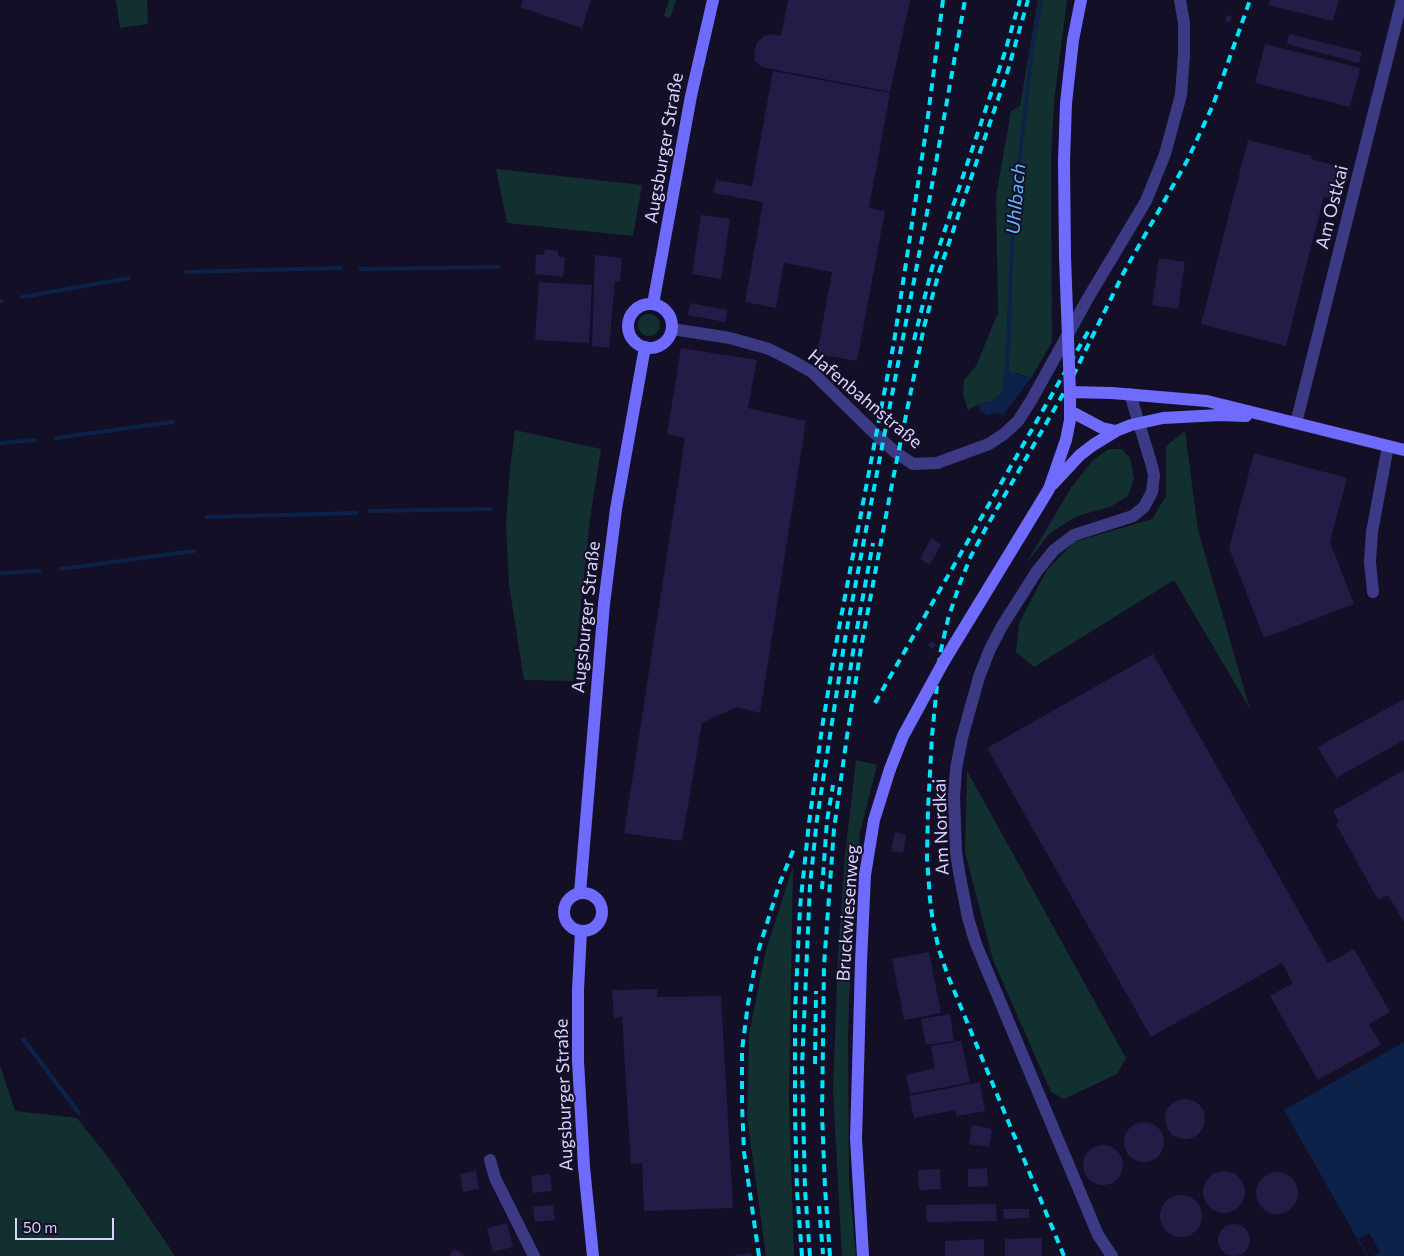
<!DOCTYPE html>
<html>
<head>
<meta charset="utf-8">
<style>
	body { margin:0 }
	#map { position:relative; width:1404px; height:1256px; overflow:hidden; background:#130f26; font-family:Commissioner,sans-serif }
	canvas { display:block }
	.scale { position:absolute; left:15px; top:1218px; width:99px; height:22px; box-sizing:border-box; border:2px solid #d9d4ff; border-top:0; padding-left:6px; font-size:15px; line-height:18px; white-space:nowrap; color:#d9d4ff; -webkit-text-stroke:4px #130f26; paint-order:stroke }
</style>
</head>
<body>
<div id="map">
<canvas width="1404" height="1256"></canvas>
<div class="scale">50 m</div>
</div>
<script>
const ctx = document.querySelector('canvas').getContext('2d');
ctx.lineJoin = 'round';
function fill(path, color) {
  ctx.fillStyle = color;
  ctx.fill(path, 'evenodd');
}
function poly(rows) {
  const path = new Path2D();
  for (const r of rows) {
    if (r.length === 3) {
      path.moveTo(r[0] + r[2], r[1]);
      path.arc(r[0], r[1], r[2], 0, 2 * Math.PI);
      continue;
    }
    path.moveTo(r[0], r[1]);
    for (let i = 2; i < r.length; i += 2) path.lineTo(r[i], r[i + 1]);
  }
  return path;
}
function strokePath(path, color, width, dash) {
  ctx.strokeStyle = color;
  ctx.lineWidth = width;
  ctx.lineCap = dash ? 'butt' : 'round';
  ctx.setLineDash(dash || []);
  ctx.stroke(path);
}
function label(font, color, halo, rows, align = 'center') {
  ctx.font = font + ' Commissioner,sans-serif';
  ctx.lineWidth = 4;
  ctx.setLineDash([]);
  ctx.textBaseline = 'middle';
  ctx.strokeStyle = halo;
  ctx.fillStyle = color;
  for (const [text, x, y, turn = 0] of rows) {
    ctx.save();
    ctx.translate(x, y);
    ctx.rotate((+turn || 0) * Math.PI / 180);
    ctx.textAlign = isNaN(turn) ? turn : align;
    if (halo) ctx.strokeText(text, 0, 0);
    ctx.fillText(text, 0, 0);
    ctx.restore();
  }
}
fill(poly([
	[116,0,147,0,148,24,120,28],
	[669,0,676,0,670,18,664,16],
	[1038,0,1067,0,1054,102,1051,162,1052,342,1031,378,1016,373,1003,375,1004,385,1001,394,992,401,979,404,968,410,963,395,964,380,976,366,998,313,996,196,1011,111,1020,106],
	[496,169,642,185,633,236,507,223],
	[649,325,11],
	[515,430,601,449,590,519,573,681,524,680,509,585,506,523,510,470],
	[1185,431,1198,530,1250,709,1174,580,1034,667,1016,652,1019,623,1047,570,1074,542,1152,519,1166,496,1166,446],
	[1109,449,1122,449,1130,458,1134,479,1128,496,1110,507,1077,516,1050,533,1025,565,1071,488,1093,460],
	[856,760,877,765,860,833,852,917,848,1036,849,1181,856,1256,842,1256,833,1090,838,957,845,855],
	[967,771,1126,1058,1117,1074,1064,1099,1051,1092,993,960,965,852],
	[793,866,789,1099,794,1256,766,1256,747,1117,749,1034,766,950],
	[0,1065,15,1111,77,1118,111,1161,175,1256,0,1256]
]), '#12302f');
fill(poly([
	[1007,371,1031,378,1003,415,992,413,987,415,980,411,979,404,992,401,1001,394,1004,385,1003,375],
	[1404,1042,1404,1256,1367,1256,1284,1110]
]), '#0c2248');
fill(poly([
	[1369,1233,1380,1252,1373,1256,1368,1256,1359,1239]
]), '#130f26');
strokePath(poly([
	[360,269,499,267],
	[186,272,341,268],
	[22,297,129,278],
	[0,301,2,301],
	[1009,375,1007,371,1013,218,1032,49,1041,0],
	[56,438,173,422],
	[0,443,35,440],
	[370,511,491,509],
	[207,517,356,513],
	[61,569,194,551],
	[0,573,40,571],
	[23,1039,79,1113]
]), '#0c2248', 4);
fill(poly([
	[523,0,591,0,582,28,520,7],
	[788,0,910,0,890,92,762,67,755,61,754,51,757,42,764,36,772,34,781,36],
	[1270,0,1339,0,1333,21,1268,5],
	[1227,15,1232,17,1230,23,1225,21],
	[1289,34,1362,52,1359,63,1287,44],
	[1265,44,1360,68,1350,107,1255,83],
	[773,71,890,93,869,208,885,211,857,361,817,354,832,272,784,263,776,308,745,302,763,202,713,193,716,180,752,186],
	[1248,140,1312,156,1311,159,1341,167,1333,199,1324,196,1286,346,1201,324],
	[701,215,730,219,721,279,692,274],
	[545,249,558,251,558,256,565,257,563,277,535,274,536,254,544,255],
	[595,255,622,258,620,281,615,281,609,348,592,346],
	[1159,258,1185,262,1178,309,1152,305],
	[539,282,592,285,589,343,535,340],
	[690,303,727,310,725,322,688,315],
	[681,348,757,360,748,408,806,421,760,713,737,707,702,723,682,841,624,833,685,438,667,434],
	[1254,453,1347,478,1330,542,1354,604,1264,638,1229,548],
	[931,538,941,544,930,565,920,559],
	[931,641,936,644,933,649,928,646],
	[1153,654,1328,963,1354,949,1390,1012,1369,1024,1381,1045,1318,1080,1270,996,1293,983,1282,963,1151,1037,987,748],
	[1404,699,1404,740,1336,778,1318,747],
	[1404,770,1404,922,1388,895,1378,900,1336,824,1339,822,1333,811],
	[895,832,906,835,903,853,891,851],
	[929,952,941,1013,904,1020,892,959],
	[657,989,657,997,721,996,733,1208,644,1211,642,1163,631,1164,622,1016,614,1018,612,990],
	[950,1014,954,1041,926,1045,921,1019],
	[961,1041,970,1082,910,1094,906,1075,935,1068,931,1046],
	[980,1082,985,1111,957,1116,955,1110,914,1118,909,1096],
	[1185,1119,20],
	[1144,1142,20],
	[972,1125,992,1129,989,1147,969,1144],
	[1103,1165,20],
	[987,1168,988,1186,968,1187,968,1169],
	[940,1169,941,1189,919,1190,918,1170],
	[476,1171,479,1189,463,1192,460,1174],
	[1224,1192,21],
	[1277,1193,21],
	[550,1174,552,1191,533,1193,531,1176],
	[1181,1216,21],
	[996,1204,997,1221,927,1222,926,1205],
	[553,1205,555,1220,535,1222,533,1207],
	[1003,1209,1029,1209,1029,1218,1004,1219],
	[507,1223,513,1247,493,1252,487,1228],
	[1234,1240,16],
	[1042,1238,1042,1256,1005,1256,1005,1239],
	[984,1239,984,1256,945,1256,945,1241],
	[454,1249,466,1256,449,1256],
	[751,1253,752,1256,735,1256,735,1255]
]), '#241b47');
strokePath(poly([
	[672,329,730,338,769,349,789,359,812,372,868,427,895,452,913,464,937,463,989,444,1004,434,1018,421,1032,399,1088,298,1146,201,1165,154,1181,95,1184,55,1184,23,1180,0],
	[1296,423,1402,0],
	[1373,592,1370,562,1372,532,1388,446],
	[490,1160,495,1178,534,1256],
	[1112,1256,1098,1235,976,944,968,918,959,872,956,852,954,797,956,769,962,738,979,677,990,649,1002,626,1037,571,1054,550,1074,535,1133,516,1144,507,1152,492,1154,475,1152,466,1130,394]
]), '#3d3a85', 12);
strokePath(poly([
	[1065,257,1064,161,1066,103,1073,40,1081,0],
	[653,304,691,96,713,0],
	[650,326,22],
	[1070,411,1102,428,1116,431],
	[1053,484,1080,455,1093,445,1116,431,1131,425,1163,418,1220,415,1246,416],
	[944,661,1049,489,1066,440,1070,420,1070,392,1112,393,1207,401,1404,450],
	[580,893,604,604,616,509,645,347],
	[583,912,19],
	[581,931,578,990,578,1061,584,1167,593,1256],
	[863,1256,856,1139,861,962,865,875,874,820,890,769]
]), '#6f6bff', 12);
strokePath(poly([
	[914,340,932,268,1005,52,1020,0],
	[846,698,855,639,873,543],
	[875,703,1089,330],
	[822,889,827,821,833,785],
	[815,1064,816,991],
	[819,1206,823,1254],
	[759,1256,744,1152,742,1104,742,1050,748,1004,757,955,779,885,795,846],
	[802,1256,797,1191,795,1114,795,1013,800,907,809,823,822,728,838,633,894,342,926,131,943,0],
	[810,1256,805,1190,802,1066,810,885,817,819,845,639,927,213,965,0],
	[830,1256,825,1188,822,1114,824,965,834,829,847,736,862,642,892,484,924,327,939,272,1008,70,1028,0],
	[1064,1256,948,976,939,950,933,923,930,899,927,858,928,809,932,736,940,654,948,619,960,583,971,556,987,526,1070,382,1124,272,1187,161,1213,105,1250,0]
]), '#00e5ff', 4, [8, 6]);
strokePath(poly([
	[1065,257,1070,392],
	[890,769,903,736,944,661]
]), '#6f6bff', 12);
label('18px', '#d9d4ff', '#130f26', [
	["Augsburger Straße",664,148,-80],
	["Am Ostkai",1332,207,-76],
	["Hafenbahnstraße",865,399,40],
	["Augsburger Straße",586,617,-84],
	["Am Nordkai",941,827,-92],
	["Bruckwiesenweg",848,913,-86],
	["Augsburger Straße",564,1095,-92]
]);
label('italic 19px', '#62b6ff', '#130f26', [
	["Uhlbach",1016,199,-85]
]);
</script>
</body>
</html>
